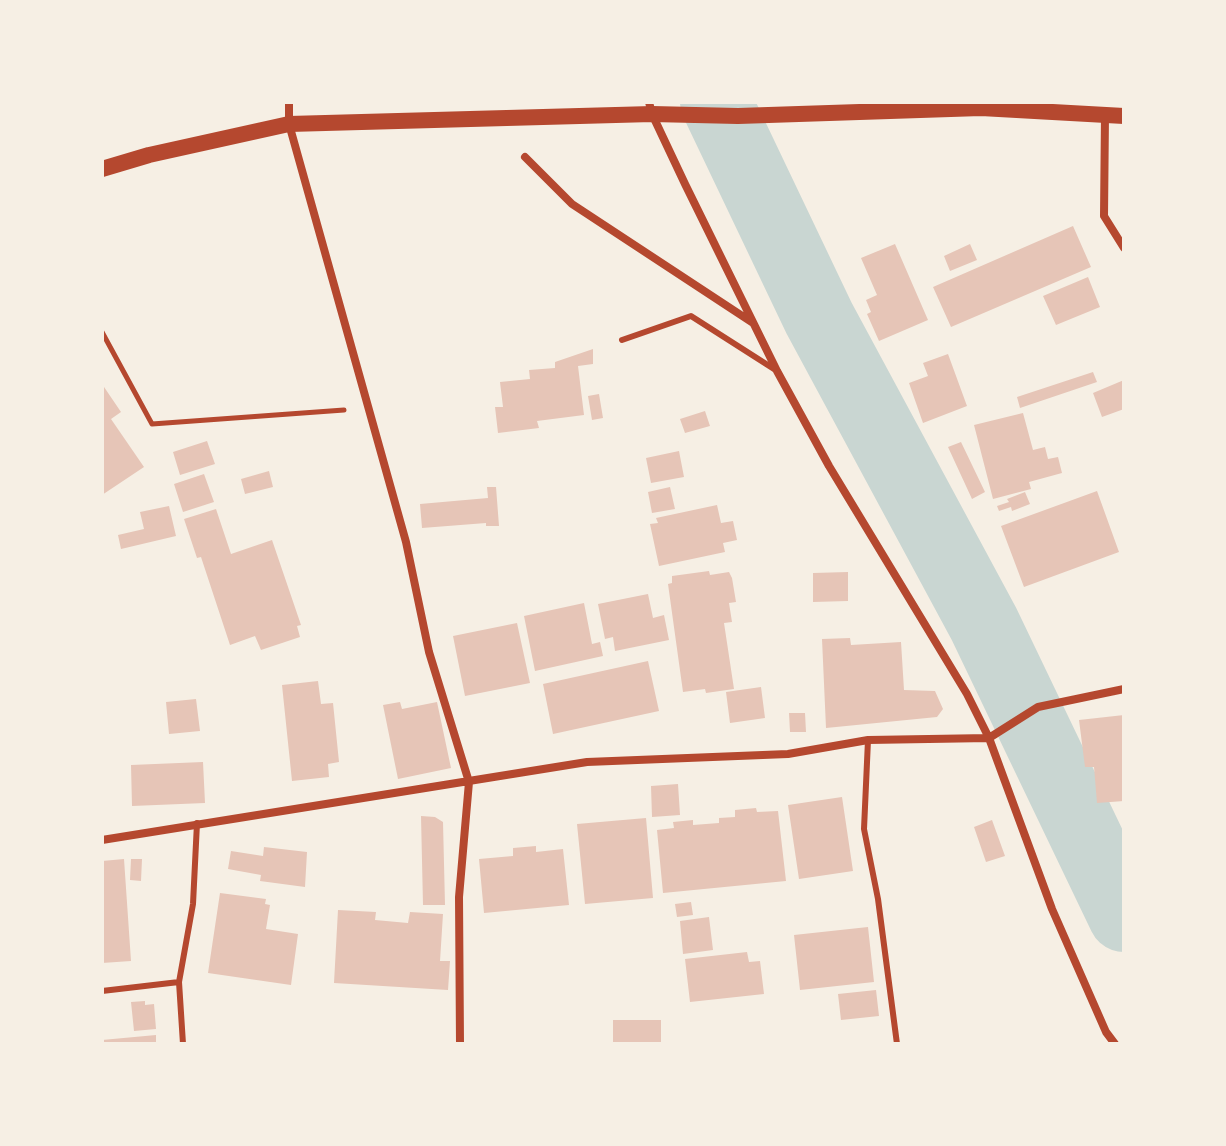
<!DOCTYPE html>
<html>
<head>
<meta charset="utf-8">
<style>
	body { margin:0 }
	#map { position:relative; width:1226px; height:1146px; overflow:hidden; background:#f6efe4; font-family:"Exo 2",sans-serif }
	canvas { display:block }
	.frame { position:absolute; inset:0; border:104px solid #f6efe4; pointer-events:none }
</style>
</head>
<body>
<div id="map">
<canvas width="1226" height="1146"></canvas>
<div class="frame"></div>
</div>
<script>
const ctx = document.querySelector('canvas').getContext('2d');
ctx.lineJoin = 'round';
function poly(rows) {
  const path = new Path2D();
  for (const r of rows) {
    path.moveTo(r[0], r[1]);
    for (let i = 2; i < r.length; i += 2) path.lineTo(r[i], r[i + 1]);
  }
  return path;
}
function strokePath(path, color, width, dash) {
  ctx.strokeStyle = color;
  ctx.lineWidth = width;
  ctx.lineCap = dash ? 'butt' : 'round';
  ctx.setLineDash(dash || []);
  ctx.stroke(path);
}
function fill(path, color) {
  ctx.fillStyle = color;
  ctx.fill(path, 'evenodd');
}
strokePath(poly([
	[716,102,819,318,984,624,1124,916]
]), '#c9d6d2', 72);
fill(poly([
	[1073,226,1091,267,951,327,933,287],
	[895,244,928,320,879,341,867,314,871,312,866,300,877,295,861,258],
	[970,244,977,260,950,271,944,256],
	[1088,277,1100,307,1056,325,1043,296],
	[593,349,593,364,578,366,584,415,537,421,539,428,498,433,495,407,503,407,500,382,530,379,529,370,555,368,555,362],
	[948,354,967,406,923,423,909,383,928,376,923,363],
	[1093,372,1097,382,1020,408,1017,397],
	[1124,380,1124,409,1102,417,1093,393],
	[102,384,121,412,111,419,144,467,102,495],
	[599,394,603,418,592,420,588,396],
	[705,411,710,426,685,433,680,419],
	[1023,413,1033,450,1045,447,1048,459,1058,457,1062,473,1029,482,1031,489,993,499,974,425],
	[207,441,215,464,180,475,173,452],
	[961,442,985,492,972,499,948,447],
	[679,451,684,477,651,483,646,458],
	[269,471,273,487,245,494,241,479],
	[204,474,214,502,183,512,174,484],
	[487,487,496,487,499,526,486,526,486,523,422,528,420,504,488,498],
	[670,487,675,509,652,513,648,492],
	[1097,491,1119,552,1024,587,1001,526],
	[1025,492,1030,504,1012,511,1011,507,999,511,997,506,1009,502,1007,499],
	[717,505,721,523,733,521,737,540,723,543,725,552,659,566,650,524,658,523,656,518],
	[169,506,176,536,121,549,118,535,144,529,140,512],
	[216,509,231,554,272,540,301,625,297,626,300,637,261,650,255,636,230,645,201,557,197,558,184,519],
	[709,571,710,575,729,572,732,578,736,602,729,603,732,622,724,623,734,689,706,693,705,689,683,692,668,584,672,583,672,576],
	[848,572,848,601,813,602,813,573],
	[648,594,653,618,664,615,669,640,615,651,613,637,605,639,598,604],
	[584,603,592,644,600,642,603,656,535,671,524,616],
	[517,623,530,683,465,696,453,636],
	[850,638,851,645,901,642,904,690,935,691,943,709,937,717,826,728,822,639],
	[648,661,659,711,553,734,543,684],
	[318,681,321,704,333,703,339,762,328,764,329,777,292,781,282,685],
	[761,687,765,718,730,723,726,692],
	[196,699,200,731,169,734,166,702],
	[400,702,402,709,437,702,451,768,398,779,383,705],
	[789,713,805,713,806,732,790,732],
	[1124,715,1124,801,1097,803,1094,767,1085,767,1079,720],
	[203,762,205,803,132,806,131,765],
	[678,784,680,815,652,817,651,786],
	[842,797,853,871,799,879,788,805],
	[756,808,757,812,778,811,786,881,663,893,657,830,674,828,673,822,693,820,693,825,719,823,719,818,735,817,735,810],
	[421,816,435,817,443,822,445,905,423,905],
	[646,818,653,898,585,904,577,824],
	[992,820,1005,856,986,862,974,827],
	[536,846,536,852,563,849,569,905,484,913,479,859,513,856,513,848],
	[264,847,307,852,305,887,260,881,261,875,228,869,231,851,263,856],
	[124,859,131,961,102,963,102,861],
	[131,859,142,859,141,881,130,880],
	[220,893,266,899,265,904,270,905,266,929,298,934,291,985,208,973],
	[691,902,693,915,677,917,675,904],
	[338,910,376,912,375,920,408,923,410,912,443,914,440,961,450,961,448,990,334,983],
	[709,917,713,950,683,954,680,921],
	[868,927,874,982,800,990,794,935],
	[747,952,749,962,760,961,764,994,690,1002,685,959],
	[876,990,879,1016,841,1020,838,994],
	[145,1001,145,1005,154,1004,156,1029,134,1031,131,1002],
	[613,1020,661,1020,661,1044,613,1044],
	[156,1035,156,1044,102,1044,102,1040]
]), '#e6c5b7');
strokePath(poly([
	[102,332,152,424,344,410]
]), '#b5482f', 5);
strokePath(poly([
	[622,340,691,316,774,369],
	[868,740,864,829,878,899,897,1044],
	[102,991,179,982],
	[183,1044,179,982,193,904,197,823]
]), '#b5482f', 6);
strokePath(poly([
	[289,102,289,124,406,542,429,652,469,782,459,897,460,1044],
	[649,102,652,114,685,184,777,371,829,466,967,694,989,738,1052,909,1106,1032,1115,1044],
	[1105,115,1104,216,1124,248],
	[525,157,572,204,753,323],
	[102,840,587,762,788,754,868,740,989,738,1038,707,1124,689]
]), '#b5482f', 8);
strokePath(poly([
	[102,169,149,155,289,124,652,114,738,116,981,108,1124,116]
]), '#b5482f', 16);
</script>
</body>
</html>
